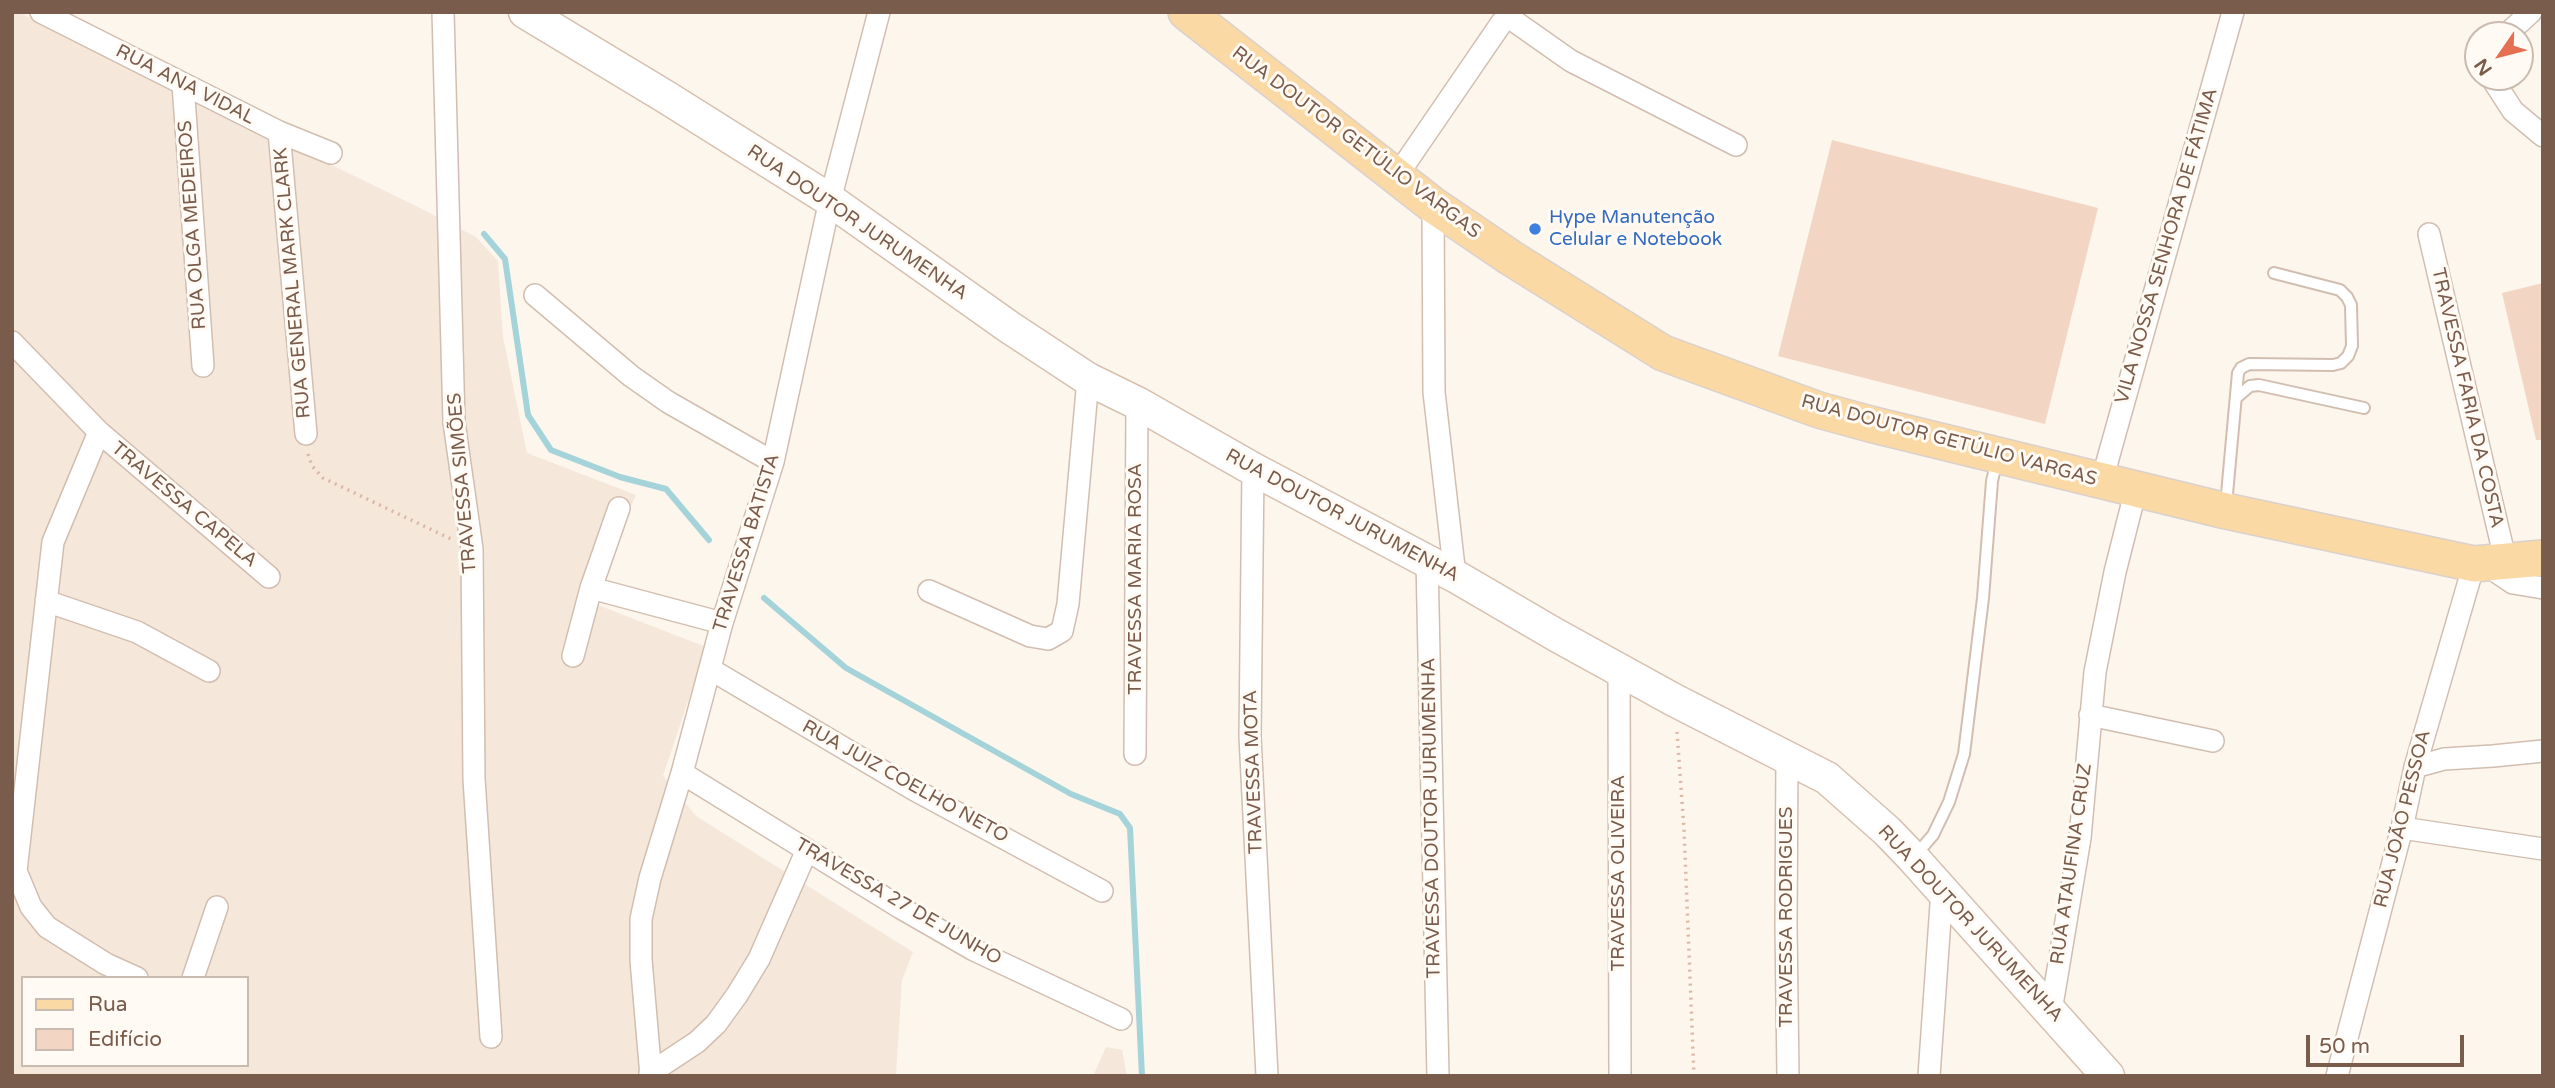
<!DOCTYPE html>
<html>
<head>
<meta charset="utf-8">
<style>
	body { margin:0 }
	#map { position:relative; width:2555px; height:1088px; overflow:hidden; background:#fdf6ec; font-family:"Varela Round",sans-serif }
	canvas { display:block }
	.frame { position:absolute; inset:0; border:14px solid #7a5c4d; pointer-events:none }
	.legend { position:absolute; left:21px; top:976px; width:228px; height:91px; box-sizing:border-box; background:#fffaf3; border:2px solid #cabbb1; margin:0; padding:9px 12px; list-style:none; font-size:21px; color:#7a5c4d }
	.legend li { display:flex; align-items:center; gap:14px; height:35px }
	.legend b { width:35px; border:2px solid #cabbb1 }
	.north { position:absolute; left:2464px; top:21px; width:70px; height:70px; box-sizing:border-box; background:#fffaf3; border:2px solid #cabbb1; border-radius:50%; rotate:235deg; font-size:19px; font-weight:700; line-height:28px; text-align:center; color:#7a5c4d }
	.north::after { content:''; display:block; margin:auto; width:24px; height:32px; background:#e76f51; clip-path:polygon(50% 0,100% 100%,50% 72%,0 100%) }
	.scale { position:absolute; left:2306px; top:1035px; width:158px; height:32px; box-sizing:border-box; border:4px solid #7a5c4d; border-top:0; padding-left:9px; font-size:21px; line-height:24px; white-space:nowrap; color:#7a5c4d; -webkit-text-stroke:5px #fffaf3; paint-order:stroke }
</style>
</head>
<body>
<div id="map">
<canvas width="2555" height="1088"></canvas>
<div class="frame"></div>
<ul class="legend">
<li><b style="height:9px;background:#fbd9a5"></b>Rua</li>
<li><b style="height:19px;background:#f3d5c3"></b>Edifício</li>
</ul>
<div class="north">N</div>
<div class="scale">50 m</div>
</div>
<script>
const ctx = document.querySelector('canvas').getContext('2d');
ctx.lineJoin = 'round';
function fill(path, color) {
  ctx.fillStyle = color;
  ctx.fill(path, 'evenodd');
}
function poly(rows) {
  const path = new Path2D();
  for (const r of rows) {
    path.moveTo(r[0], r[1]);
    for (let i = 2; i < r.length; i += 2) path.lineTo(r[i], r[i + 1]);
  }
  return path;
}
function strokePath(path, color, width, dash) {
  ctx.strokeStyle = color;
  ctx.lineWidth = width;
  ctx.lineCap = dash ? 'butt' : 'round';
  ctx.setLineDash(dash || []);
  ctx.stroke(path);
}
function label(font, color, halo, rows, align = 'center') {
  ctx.font = font + ' "Varela Round",sans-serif';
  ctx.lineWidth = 6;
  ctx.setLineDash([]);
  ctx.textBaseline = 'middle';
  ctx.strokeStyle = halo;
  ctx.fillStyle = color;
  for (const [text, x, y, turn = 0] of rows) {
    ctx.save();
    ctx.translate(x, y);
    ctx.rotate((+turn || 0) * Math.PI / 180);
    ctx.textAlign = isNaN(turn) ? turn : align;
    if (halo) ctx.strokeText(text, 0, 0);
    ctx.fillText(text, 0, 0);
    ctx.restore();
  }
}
fill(poly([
	[13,12,18,12,418,207,476,237,498,261,503,337,527,453,636,495,590,602,706,647,663,776,696,816,913,952,902,980,896,1076,12,1076],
	[23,978,247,978,247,1065,23,1065],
	[1106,1047,1122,1050,1127,1076,1093,1076]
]), '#f5e8da');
strokePath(poly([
	[484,234,505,259,528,415,551,450,620,477,666,489,709,540],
	[764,598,846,668,1071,794,1120,814,1130,828,1142,1076]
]), '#a5d3da', 6);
fill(poly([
	[1832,140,2098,208,2045,424,1778,356],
	[2543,283,2543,440,2536,440,2502,293]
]), '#f3d5c3');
const service = poly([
	[2236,398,2250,386,2259,385,2364,408],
	[2226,505,2238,373,2241,368,2249,364,2333,365,2341,363,2348,356,2352,346,2351,305,2347,297,2340,290,2274,273],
	[1915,856,1933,835,1949,802,1964,754,1983,598,1992,481,1997,460]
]);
const minor = poly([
	[41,12,279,132,331,153],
	[443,12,454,422,472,549,474,779,491,1037],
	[1507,16,1571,61,1736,145],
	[2506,35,2531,12],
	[2491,77,2513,111,2543,136],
	[183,84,203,366],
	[279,132,306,434],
	[1396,177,1509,12],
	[1433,205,1434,392,1455,576],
	[2429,234,2506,563],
	[535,295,631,376,668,402,773,462],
	[12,342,99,432,269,577],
	[99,432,53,542,16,871,31,907,47,927,106,964,137,978],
	[1253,469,1250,736,1267,1076],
	[2102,480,2233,12],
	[1427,561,1438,1076],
	[2485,564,2513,583,2543,588],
	[591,588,722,623],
	[929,591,1030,636,1048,639,1062,631,1068,604,1088,379],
	[46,601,137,632,209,671],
	[573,656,591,588,619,508],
	[710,669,913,789,1102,891],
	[1619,670,1620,1076],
	[2090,715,2213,741],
	[1135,754,1137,403],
	[1787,757,1786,926,1788,1076],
	[2415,767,2444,759,2493,756,2543,751],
	[682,773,901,908,974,950,1121,1019],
	[2402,828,2543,849],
	[193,978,217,907],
	[2051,1011,2080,838,2095,672,2115,572,2136,489],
	[650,1073,697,1042,716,1024,737,995,759,959,807,850],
	[651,1076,641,960,641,919,650,878,682,773,722,623,773,462,830,200,879,12],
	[1929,1076,1942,890],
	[2337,1076,2402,828,2415,767,2474,564]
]);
const secondary = poly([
	[525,12,666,97,830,200,1009,327,1088,379,1137,403,1253,469,1455,576,1556,635,1674,700,1827,778,1887,831,1913,858,2108,1076]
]);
const primary = poly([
	[1186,12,1433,205,1511,258,1663,353,1819,410,1870,424,2226,511,2474,564,2543,558]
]);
strokePath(service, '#d1beb0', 14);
strokePath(minor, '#d1beb0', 24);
strokePath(secondary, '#d6c0b0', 35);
strokePath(primary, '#dad1cd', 38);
strokePath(poly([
	[308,454,312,466,323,478,451,539],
	[1677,732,1684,829,1694,1076]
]), '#d9b8a5', 3.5, [2, 5]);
strokePath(service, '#fff', 10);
strokePath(minor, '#fff', 21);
strokePath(secondary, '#fff', 32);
strokePath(primary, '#fbd9a5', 35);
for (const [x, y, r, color] of [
	[1535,229,7,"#3f7fe0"]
]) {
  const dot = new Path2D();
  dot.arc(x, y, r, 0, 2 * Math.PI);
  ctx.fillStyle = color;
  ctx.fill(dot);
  strokePath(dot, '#fffaf3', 2.5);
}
label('19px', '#7a5c4d', '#fffaf3', [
	["RUA ANA VIDAL",185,85,27],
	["RUA DOUTOR GETÚLIO VARGAS",1356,143,37],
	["RUA DOUTOR JURUMENHA",857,223,34],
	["RUA OLGA MEDEIROS",193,225,-94],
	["VILA NOSSA SENHORA DE FÁTIMA",2167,246,-74],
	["RUA GENERAL MARK CLARK",293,283,-95],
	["TRAVESSA FARIA DA COSTA",2467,398,77],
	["RUA DOUTOR GETÚLIO VARGAS",1949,441,15],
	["TRAVESSA SIMÕES",463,483,-95],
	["TRAVESSA CAPELA",184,505,40],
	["RUA DOUTOR JURUMENHA",1342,516,28],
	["TRAVESSA BATISTA",747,543,-73],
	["TRAVESSA MARIA ROSA",1136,579,-90],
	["TRAVESSA MOTA",1254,772,-92],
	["RUA JUIZ COELHO NETO",905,782,29],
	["TRAVESSA DOUTOR JURUMENHA",1432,818,-91],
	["RUA JOÃO PESSOA",2403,819,-76],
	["RUA ATAUFINA CRUZ",2072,864,-82],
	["TRAVESSA OLIVEIRA",1619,873,-90],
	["TRAVESSA 27 DE JUNHO",898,902,30],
	["TRAVESSA RODRIGUES",1787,917,-90],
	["RUA DOUTOR JURUMENHA",1970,924,47]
]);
label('19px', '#366cbe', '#fffaf3', [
	["Hype Manutenção",1549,218],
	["Celular e Notebook",1549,240]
], 'left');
</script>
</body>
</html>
